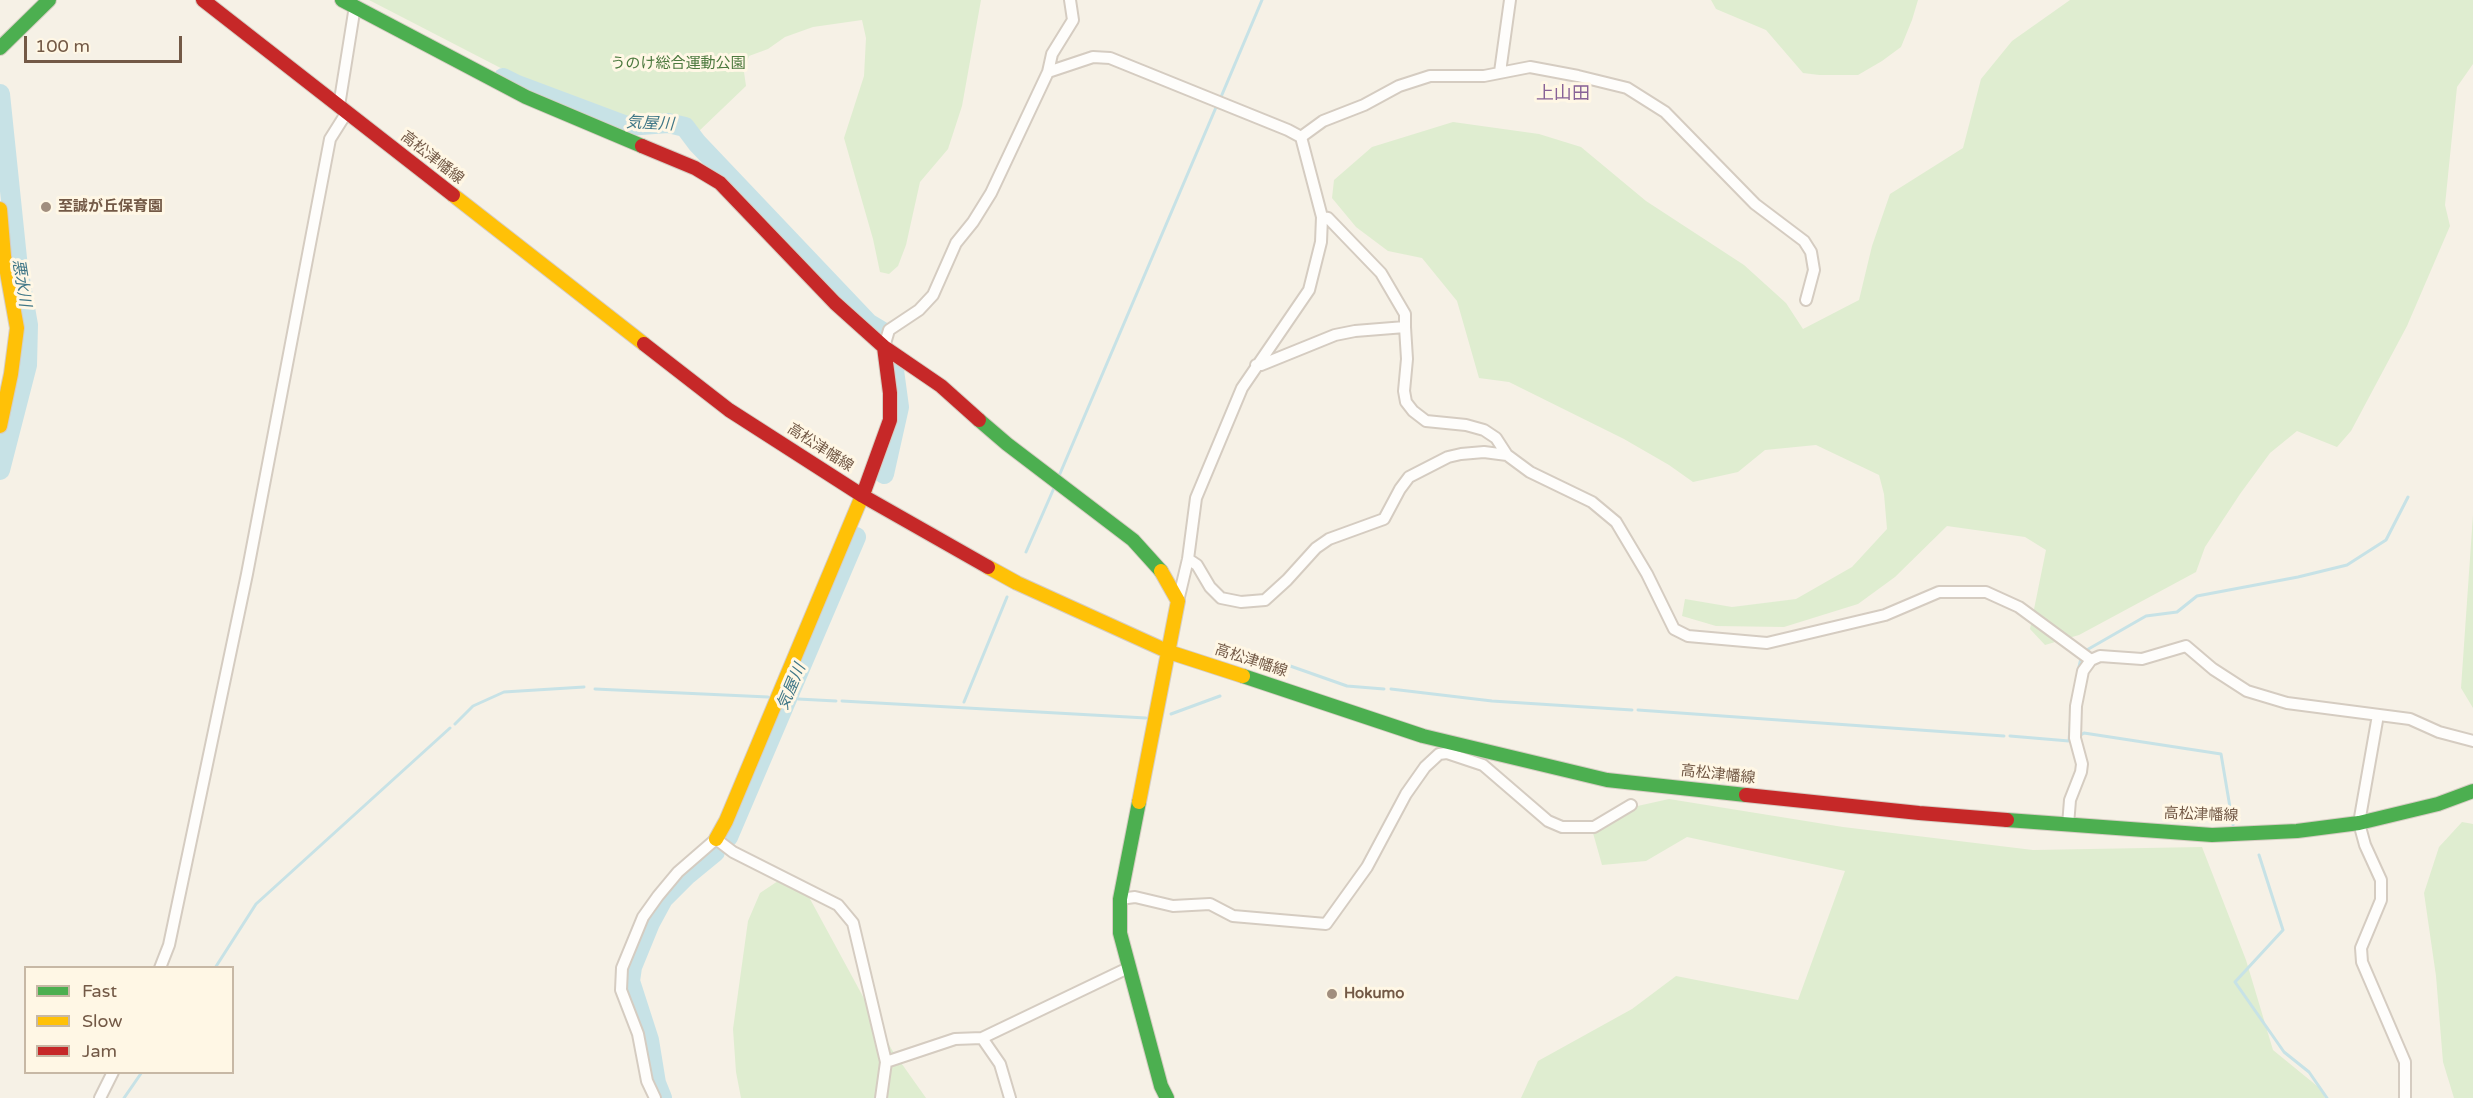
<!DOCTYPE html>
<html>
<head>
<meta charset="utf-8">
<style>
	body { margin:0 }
	#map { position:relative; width:2473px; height:1098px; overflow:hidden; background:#f6f1e6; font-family:"Varela Round",sans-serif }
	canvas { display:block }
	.legend { position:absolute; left:24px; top:966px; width:210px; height:108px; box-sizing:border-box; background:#fff7e5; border:2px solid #c7b8a5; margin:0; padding:8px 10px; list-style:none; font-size:18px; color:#735946 }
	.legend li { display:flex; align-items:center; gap:12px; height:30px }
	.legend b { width:30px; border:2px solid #c7b8a5 }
	.scale { position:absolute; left:24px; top:36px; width:158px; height:27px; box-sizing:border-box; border:3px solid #735946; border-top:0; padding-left:8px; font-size:18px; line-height:21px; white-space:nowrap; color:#735946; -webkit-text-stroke:4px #fff7e5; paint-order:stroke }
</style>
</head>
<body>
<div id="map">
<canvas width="2473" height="1098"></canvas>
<ul class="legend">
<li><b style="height:8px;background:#4caf50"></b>Fast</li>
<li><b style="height:8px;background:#ffc107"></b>Slow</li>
<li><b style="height:8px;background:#c62828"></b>Jam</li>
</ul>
<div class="scale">100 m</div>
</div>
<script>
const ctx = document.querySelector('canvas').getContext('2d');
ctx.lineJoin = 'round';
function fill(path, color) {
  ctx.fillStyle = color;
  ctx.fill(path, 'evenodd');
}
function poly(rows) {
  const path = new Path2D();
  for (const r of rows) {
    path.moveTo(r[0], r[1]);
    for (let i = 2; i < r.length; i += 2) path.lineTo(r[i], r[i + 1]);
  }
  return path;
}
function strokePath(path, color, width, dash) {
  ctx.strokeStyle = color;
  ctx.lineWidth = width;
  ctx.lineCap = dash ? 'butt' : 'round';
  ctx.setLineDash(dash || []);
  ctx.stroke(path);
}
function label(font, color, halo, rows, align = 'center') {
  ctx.font = font + ' "Varela Round","Noto Sans JP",sans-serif';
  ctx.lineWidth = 6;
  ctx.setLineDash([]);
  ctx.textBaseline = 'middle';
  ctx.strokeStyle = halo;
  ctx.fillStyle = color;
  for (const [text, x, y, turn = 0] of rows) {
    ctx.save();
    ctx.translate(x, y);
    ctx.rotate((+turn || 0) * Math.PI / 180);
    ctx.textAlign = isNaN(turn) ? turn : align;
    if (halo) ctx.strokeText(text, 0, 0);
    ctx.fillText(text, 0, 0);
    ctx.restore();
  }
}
fill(poly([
	[369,0,981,0,962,106,948,149,920,182,906,245,898,266,889,274,880,272,873,239,844,138,864,76,866,38,862,20,813,27,785,37,768,49,749,56,744,72,746,86,698,132,619,116,520,78],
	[1711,0,1918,0,1912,20,1901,47,1882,61,1858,75,1819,75,1803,73,1766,30,1716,9],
	[2070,0,2473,0,2473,64,2457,87,2445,205,2450,226,2407,326,2351,431,2337,447,2297,431,2270,453,2240,494,2205,547,2196,572,2079,635,2045,645,2030,629,2046,550,2025,537,1947,526,1895,577,1858,604,1784,627,1716,626,1682,616,1685,599,1732,607,1796,599,1852,567,1887,529,1884,494,1879,475,1816,445,1765,450,1738,472,1693,482,1669,465,1624,439,1509,382,1479,378,1457,301,1422,258,1388,251,1356,227,1332,198,1334,180,1372,147,1453,122,1539,134,1581,147,1646,201,1744,265,1786,303,1803,329,1859,300,1872,246,1890,194,1963,148,1981,79,2012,41],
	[2473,515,2473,708,2461,688],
	[1669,799,1843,827,2033,850,2202,847,2246,960,2273,1050,2322,1090,2325,1098,1521,1098,1538,1061,1632,1009,1676,976,1798,1000,1845,871,1687,837,1646,861,1602,865,1593,833,1633,807],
	[2462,822,2473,824,2473,1098,2454,1098,2443,1062,2436,976,2424,893,2439,847],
	[778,881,803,886,892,1050,926,1098,741,1098,736,1072,733,1029,748,921,760,893]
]), '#dfedd0');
strokePath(poly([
	[1221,97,1262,0],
	[1059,476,1217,105],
	[1026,552,1054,488],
	[2085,651,2146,616,2177,612,2197,596,2298,577,2347,565,2386,540,2408,497],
	[1276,661,1347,686,1384,689],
	[2078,671,2081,658],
	[595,689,768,697],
	[1391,689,1492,701,1632,710],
	[798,699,836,701],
	[842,701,1146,718],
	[964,702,1007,597],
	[1638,710,2004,736],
	[1171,714,1220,696],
	[455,724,473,706,504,692,584,687],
	[2010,736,2069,741],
	[2079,736,2084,733,2221,754,2233,825],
	[2069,741,2071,713],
	[2259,855,2283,930,2235,982,2284,1052,2309,1072,2327,1098],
	[215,968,256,904,450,728],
	[124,1098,142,1072]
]), '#c7e2e6', 3);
strokePath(poly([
	[503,78,515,84,627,126,668,123,685,127,697,143,868,323,883,332],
	[0,94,18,268,28,325,27,365,0,470],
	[884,474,899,407,894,370],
	[728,837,856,537],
	[662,1098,656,1083,649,1040,630,981,632,967,650,923,663,899,687,875,715,852]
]), '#c7e2e6', 20);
const street = poly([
	[1048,72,1093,57,1110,58,1288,130,1301,137,1322,217,1321,242,1309,290,1242,388,1196,498,1188,559,1178,601],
	[1500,72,1510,0],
	[339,106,355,6],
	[1301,137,1323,121,1364,105,1399,86,1430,76,1484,76,1530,67,1578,76,1627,88,1665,112,1755,204,1804,241,1811,252,1814,270,1806,300],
	[1405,327,1407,359,1404,391,1406,402,1413,411,1426,421,1466,425,1484,430,1496,438,1507,455],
	[884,347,889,330,919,310,933,295,956,243,973,222,991,193,1048,72,1052,54,1073,20,1070,0],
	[1256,365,1261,365,1335,335,1355,331,1405,327,1405,314,1381,273,1328,218,1322,217],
	[1188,559,1197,565,1210,587,1221,598,1241,602,1265,600,1287,580,1316,548,1329,539,1384,519,1400,489,1409,477,1448,457,1461,454,1484,452,1507,455,1530,472,1592,502,1616,522,1647,574,1674,629,1688,636,1767,643,1885,615,1939,592,1986,592,2019,607,2091,660],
	[2378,715,2359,823,2365,845,2381,880,2381,900,2361,948,2362,962,2405,1062,2405,1098],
	[2068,825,2070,800,2081,772,2082,764,2075,738,2076,706,2083,671,2091,660,2100,656,2142,659,2186,646,2213,669,2247,691,2287,703,2410,719,2439,732,2473,741],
	[1120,899,1135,897,1173,906,1210,904,1233,916,1326,924,1367,867,1406,794,1425,767,1439,754,1447,753,1483,765,1548,821,1562,827,1594,827,1631,805],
	[160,968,169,945,247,574,330,139,347,112],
	[982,1038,1000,1064,1010,1098],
	[886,1062,955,1039,982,1038,1128,968],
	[100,1098,113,1072],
	[655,1098,647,1081,638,1034,621,990,622,968,643,917,658,896,678,872,716,839,733,852,838,905,853,923,886,1062,881,1098]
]);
const fast = poly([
	[342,0,526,97,642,146],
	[0,48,49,0],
	[979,420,1007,444,1133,540,1161,571],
	[1243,676,1423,736,1607,780,1746,795],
	[1139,802,1120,899,1120,933,1161,1086,1167,1098],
	[2007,820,2212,835,2297,831,2359,823,2438,804,2473,791]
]);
const slow = poly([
	[453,195,644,344],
	[0,209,4,256,17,328,11,374,0,426],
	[988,567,1017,583,1169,652,1243,676],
	[1139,802,1178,601,1161,571],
	[716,839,726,821,865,489]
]);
const jam = poly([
	[203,0,453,195],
	[642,146,695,168,720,183,835,303,884,347,941,386,979,420],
	[644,344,729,410,863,496,988,567],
	[865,489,890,420,890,393,884,347],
	[1746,795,1919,813,2007,820]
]);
strokePath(street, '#d5ccc1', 14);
strokePath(fast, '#d6cdc3', 16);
strokePath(slow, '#d6cdc3', 16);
strokePath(jam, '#d6cdc3', 16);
strokePath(street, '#fefdfb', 10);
strokePath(fast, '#4caf50', 14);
strokePath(slow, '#ffc107', 14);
strokePath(jam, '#c62828', 14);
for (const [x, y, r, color] of [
	[46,207,6,"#a18e7e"],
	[1332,994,6,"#a18e7e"]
]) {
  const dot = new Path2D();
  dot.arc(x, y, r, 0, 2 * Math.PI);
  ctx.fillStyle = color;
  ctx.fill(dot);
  strokePath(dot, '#fff7e5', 2);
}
label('15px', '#4c793e', '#fff7e5', [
	["うのけ総合運動公園",678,64]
]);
label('15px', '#735946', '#fff7e5', [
	["高松津幡線",432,158,38],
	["高松津幡線",820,448,33],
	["高松津幡線",1251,661,18],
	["高松津幡線",1718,775,6],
	["高松津幡線",2201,815,2]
]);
label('bold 15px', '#735946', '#fff7e5', [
	["至誠が丘保育園",58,207],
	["Hokumo",1344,994]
], 'left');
label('italic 16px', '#407787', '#fff7e5', [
	["気屋川",650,124,3],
	["悪水川",21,283,81],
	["気屋川",792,687,-67]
]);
label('18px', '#886297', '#fff7e5', [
	["上山田",1563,94]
]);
</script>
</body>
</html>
